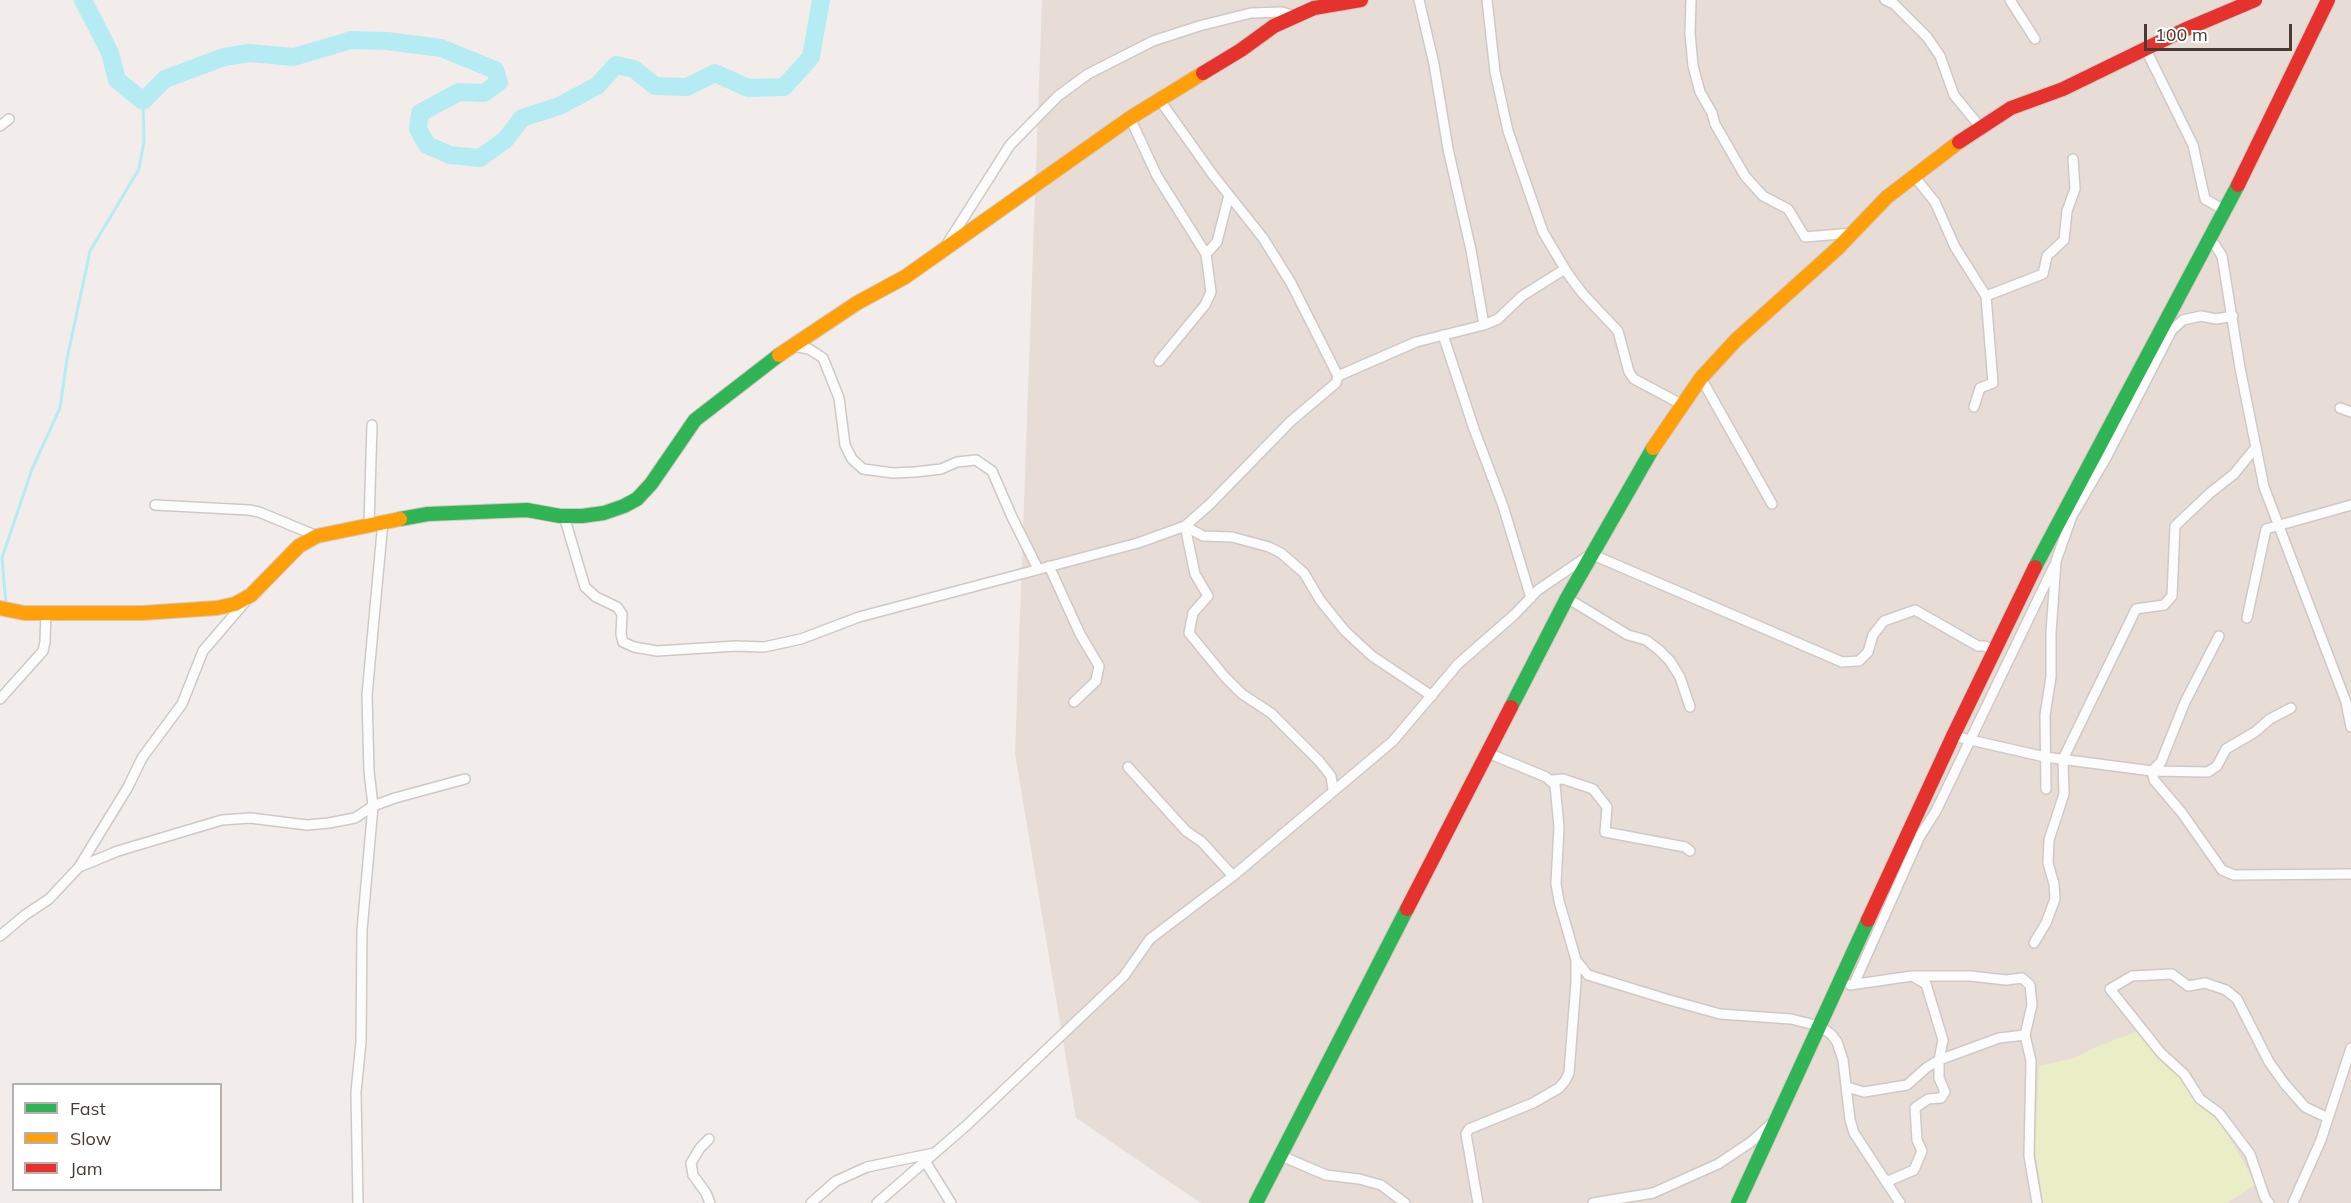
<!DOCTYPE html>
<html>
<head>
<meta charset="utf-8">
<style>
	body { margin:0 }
	#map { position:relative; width:2351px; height:1203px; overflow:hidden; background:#f2edea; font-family:Mulish,sans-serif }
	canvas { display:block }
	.legend { position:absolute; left:12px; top:1083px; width:210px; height:108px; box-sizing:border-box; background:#fff; border:2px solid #b6b1ae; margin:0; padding:8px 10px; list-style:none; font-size:18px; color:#493b34 }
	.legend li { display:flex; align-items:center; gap:12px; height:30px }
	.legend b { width:30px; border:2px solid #b6b1ae }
	.scale { position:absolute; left:2144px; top:24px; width:148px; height:27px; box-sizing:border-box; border:3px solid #493b34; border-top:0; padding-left:8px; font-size:18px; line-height:21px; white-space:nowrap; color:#493b34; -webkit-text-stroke:4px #fff; paint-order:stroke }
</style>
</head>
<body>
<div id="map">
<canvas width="2351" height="1203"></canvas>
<ul class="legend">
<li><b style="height:8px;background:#30b455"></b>Fast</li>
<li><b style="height:8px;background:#ff9f0a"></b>Slow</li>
<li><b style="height:8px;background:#e5322d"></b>Jam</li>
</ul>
<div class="scale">100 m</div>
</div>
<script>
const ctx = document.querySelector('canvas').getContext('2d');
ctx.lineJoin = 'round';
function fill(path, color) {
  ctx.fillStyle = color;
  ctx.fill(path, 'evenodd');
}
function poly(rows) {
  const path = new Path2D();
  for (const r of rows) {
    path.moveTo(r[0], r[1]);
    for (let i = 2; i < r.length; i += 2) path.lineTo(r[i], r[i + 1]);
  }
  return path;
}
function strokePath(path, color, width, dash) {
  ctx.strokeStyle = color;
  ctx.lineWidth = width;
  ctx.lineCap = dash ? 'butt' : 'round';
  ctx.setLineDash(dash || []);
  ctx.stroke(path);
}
fill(poly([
	[1042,0,2351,0,2351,1203,1201,1203,1076,1118,1015,754]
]), '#e7ddd6');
fill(poly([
	[2139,1031,2224,1128,2256,1184,2227,1203,2043,1203,2035,1148,2039,1066,2074,1058,2098,1046]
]), '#e9eec7');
strokePath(poly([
	[6,604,2,558,32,469,60,408,67,359,90,251,139,169,144,141,143,101]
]), '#b5ecf4', 3);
strokePath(poly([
	[83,0,110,53,117,80,143,101,165,79,224,57,249,53,294,57,351,40,387,41,441,48,495,70,499,82,484,93,459,92,420,113,418,129,427,145,450,155,480,158,505,140,522,118,559,106,597,86,616,65,634,69,655,86,687,87,715,73,748,88,784,87,811,57,821,0]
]), '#b5ecf4', 18);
const street = poly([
	[1419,0,1434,64,1448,149,1471,250,1484,325],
	[1487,0,1495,72,1508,131,1543,232,1568,274,1583,294,1618,331,1629,372,1634,379,1681,404],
	[1691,0,1690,33,1693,66,1700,92,1712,113,1715,124,1745,176,1763,196,1788,209,1805,237,1852,233],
	[1885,0,1894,4,1927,37,1940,56,1954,95,1981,128],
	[2010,0,2035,39],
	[2146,50,2193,145,2205,199,2224,210],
	[1130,118,1157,176,1206,254],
	[0,126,9,119],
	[1914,176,1935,202,1955,247,1986,296,1993,383,1980,388,1974,407],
	[2207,241,2215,245,2222,256,2240,368,2264,487,2346,702,2351,727],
	[947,244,1010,145,1058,96,1088,74,1153,41,1199,26,1251,13,1282,12,1295,16],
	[1986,296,2043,274,2047,256,2064,240,2067,211,2075,189,2073,159],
	[1443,335,1474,429,1503,506,1531,598],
	[793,346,809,349,823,358,839,398,845,445,852,459,863,469,893,473,915,472,941,469,957,462,976,460,992,471,1012,517,1038,569],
	[1159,361,1205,305,1211,292,1206,254,1217,242,1229,195],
	[1338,376,1416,342,1484,325,1498,319,1522,296,1565,269],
	[1701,378,1772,504],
	[2340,408,2351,412],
	[155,505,249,510,259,512,317,536],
	[564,516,585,587,596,597,617,607,622,614,621,634,623,642,634,647,657,651,736,646,764,647,801,639,859,617,1138,543,1185,526,1209,505,1291,421,1336,383,1338,376,1291,283,1263,238,1213,175,1159,99],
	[369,524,372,425],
	[1185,526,1195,574,1208,596,1193,613,1189,633,1225,677,1242,694,1271,713,1319,761,1331,776,1333,790],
	[1185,526,1203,536,1232,537,1269,547,1281,553,1304,573,1320,600,1345,631,1372,656,1432,696],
	[1049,566,1080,634,1099,666,1096,681,1074,702],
	[1567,598,1628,635,1646,640,1659,650,1670,661,1680,677,1690,707],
	[2247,618,2266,529,2351,505],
	[2219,636,2185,702,2161,762,2152,771,2154,780,2182,813,2222,870,2234,875,2351,874],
	[0,699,43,651,45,642,46,613],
	[1953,736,2045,757,2152,771,2208,772,2217,766,2226,749,2255,732,2270,719,2291,708],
	[1128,767,1186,831,1202,842,1233,876],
	[1552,780,1563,779,1593,789,1607,807,1605,832,1685,847,1690,851],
	[2046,789,2045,715,2051,677,2051,633,2056,561,2072,516,2106,458,2172,330,2183,320,2201,316,2216,319,2233,316],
	[79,867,118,851,222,820,250,818,307,825,329,823,355,818,373,806,395,798,465,779],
	[0,936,25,915,49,899,79,867,128,787,142,758,182,704,203,651,245,602],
	[2034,943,2046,923,2055,899,2054,884,2048,863,2049,840,2064,794,2063,759,2136,609,2164,605,2172,596,2175,526,2210,493,2234,474,2256,447],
	[1576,960,1588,975,1666,999,1720,1014,1791,1019,1819,1026,1831,1034,1837,1042,1843,1060,1850,1120,1854,1133,1900,1203],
	[1854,984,1920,836,1936,811,2054,566],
	[2025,1035,2031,1061,2029,1156,2037,1203],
	[1847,1087,1864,1092,1907,1085,1926,1068,1939,1060,1999,1038,2025,1035,2032,1005,2030,985,2022,978,2006,980,1970,976,1912,976,1850,985],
	[709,1139,700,1148,691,1163,693,1175,706,1193,710,1203],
	[1279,1155,1326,1175,1359,1179,1381,1185,1405,1203],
	[925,1161,951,1203],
	[1886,1182,1914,1170,1922,1151,1917,1140,1915,1108,1928,1099,1941,1098,1945,1092,1939,1078,1939,1060,1943,1040,1926,984,1914,977],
	[358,1203,356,1092,361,1042,362,930,373,806,369,771,367,695,383,521],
	[811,1203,836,1181,867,1167,934,1153],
	[877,1203,967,1125,1124,976,1150,939,1233,876,1393,741,1458,664,1514,615,1538,590,1591,554,1842,662,1859,661,1868,652,1873,635,1884,621,1915,610,1978,646,1985,646,1994,651],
	[1478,1203,1466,1134,1469,1129,1533,1103,1559,1088,1565,1081,1569,1073,1576,982,1576,960,1559,901,1556,884,1559,827,1555,785,1546,777,1488,753],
	[1593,1203,1653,1193,1718,1164,1751,1142,1773,1122],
	[2269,1203,2265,1198,2250,1154,2219,1113,2200,1099,2184,1074,2161,1053,2110,989,2132,976,2172,974,2188,986,2205,983,2226,990,2237,999,2269,1062,2284,1083,2305,1107,2328,1118],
	[2293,1203,2321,1140,2351,1048]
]);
const fast = poly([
	[400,519,428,514,527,510,560,516,582,516,604,513,624,506,637,499,651,484,695,420,779,355],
	[2035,567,2238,185],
	[1511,707,1567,598,1653,448],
	[1256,1203,1407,909],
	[1738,1203,1868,920]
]);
const slow = poly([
	[779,355,857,303,905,277,1130,118,1203,73],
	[1653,448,1701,378,1736,340,1838,248,1887,197,1959,142],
	[0,608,24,613,142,613,217,608,235,604,251,595,299,546,317,536,400,519]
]);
const jam = poly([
	[1203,73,1241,50,1274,26,1314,8,1361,0],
	[1959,142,2011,108,2063,89,2184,30,2255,0],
	[2238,185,2328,0],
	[1407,909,1511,707],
	[1868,920,1953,736,2035,567]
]);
strokePath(street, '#cec9c6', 12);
strokePath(fast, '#d3c9c1', 16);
strokePath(slow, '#d3c9c1', 16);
strokePath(jam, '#d3c9c1', 16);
strokePath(street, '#fdfcfc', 9);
strokePath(fast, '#30b455', 14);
strokePath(slow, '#ff9f0a', 14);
strokePath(jam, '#e5322d', 14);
</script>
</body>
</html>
